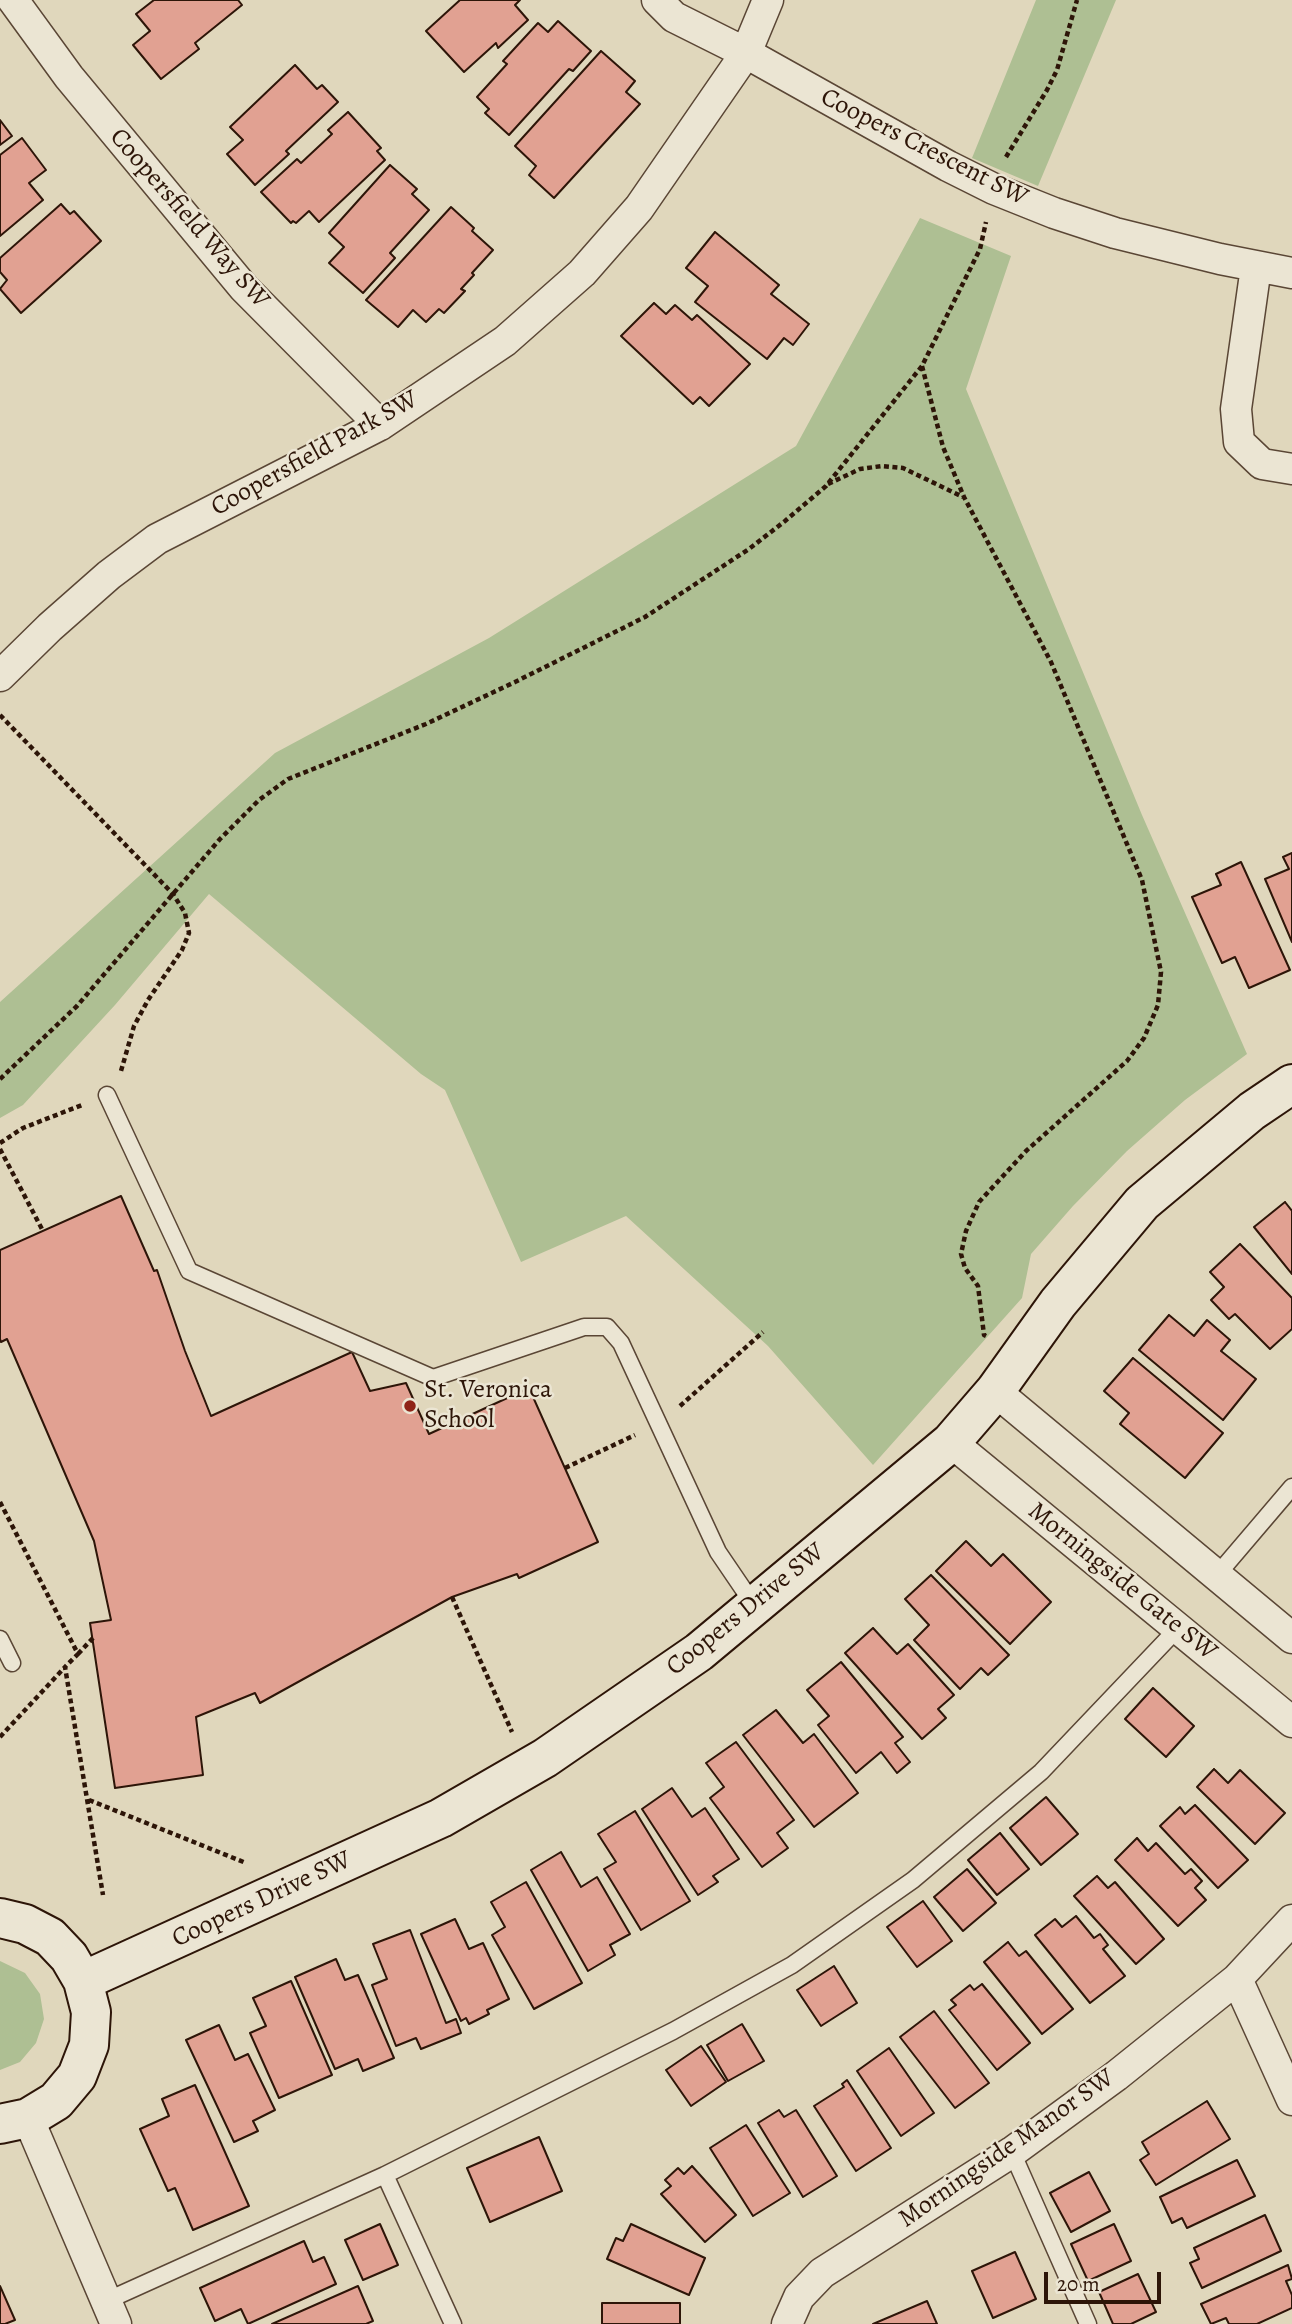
<!DOCTYPE html>
<html>
<head>
<meta charset="utf-8">
<style>
	body { margin:0 }
	#map { position:relative; width:1292px; height:2324px; overflow:hidden; background:#e0d7bc; font-family:Alegreya,serif }
	canvas { display:block }
	.scale { position:absolute; left:1044px; top:2272px; width:117px; height:32px; box-sizing:border-box; border:4px solid #2d1508; border-top:0; padding-left:9px; font-size:21px; line-height:24px; white-space:nowrap; color:#2d1508; -webkit-text-stroke:5px #ebe5d3; paint-order:stroke }
</style>
</head>
<body>
<div id="map">
<canvas width="1292" height="2324"></canvas>
<div class="scale">20 m</div>
</div>
<script>
const ctx = document.querySelector('canvas').getContext('2d');
ctx.lineJoin = 'round';
function fill(path, color) {
  ctx.fillStyle = color;
  ctx.fill(path, 'evenodd');
}
function poly(rows) {
  const path = new Path2D();
  for (const r of rows) {
    path.moveTo(r[0], r[1]);
    for (let i = 2; i < r.length; i += 2) path.lineTo(r[i], r[i + 1]);
  }
  return path;
}
function strokePath(path, color, width, dash) {
  ctx.strokeStyle = color;
  ctx.lineWidth = width;
  ctx.lineCap = dash ? 'butt' : 'round';
  ctx.setLineDash(dash || []);
  ctx.stroke(path);
}
function label(font, color, halo, rows, align = 'center') {
  ctx.font = font + ' Alegreya,serif';
  ctx.lineWidth = 5;
  ctx.setLineDash([]);
  ctx.textBaseline = 'middle';
  ctx.strokeStyle = halo;
  ctx.fillStyle = color;
  for (const [text, x, y, turn = 0] of rows) {
    ctx.save();
    ctx.translate(x, y);
    ctx.rotate((+turn || 0) * Math.PI / 180);
    ctx.textAlign = isNaN(turn) ? turn : align;
    if (halo) ctx.strokeText(text, 0, 0);
    ctx.fillText(text, 0, 0);
    ctx.restore();
  }
}
fill(poly([
	[1036,0,1116,0,1038,186,972,158],
	[920,218,1011,256,966,389,1142,815,1247,1054,1185,1100,1127,1151,1073,1206,1031,1254,1022,1298,873,1465,768,1346,626,1216,521,1262,445,1090,421,1074,209,894,115,1005,23,1105,0,1118,0,1002,275,753,489,638,796,446],
	[0,1961,25,1973,40,1994,44,2019,36,2043,20,2062,0,2070]
]), '#aebf93');
const building = poly([
	[154,0,238,0,242,5,195,43,199,49,161,79,133,45,150,31,136,14,154,0],
	[460,0,520,0,515,5,528,20,498,48,496,43,464,72,426,31,460,0],
	[558,21,591,51,573,71,569,69,509,135,485,113,489,109,477,97,507,64,503,61,538,23,548,32,558,21],
	[601,51,635,81,626,92,640,104,554,198,529,175,536,166,515,146,601,51],
	[295,65,317,89,322,85,338,102,286,151,289,154,255,185,227,154,243,140,230,127,295,65],
	[348,112,381,148,377,151,385,160,319,222,309,211,296,223,293,221,291,223,261,192,297,159,301,163,332,134,328,130,348,112],
	[0,120,12,136,0,145,0,120],
	[22,138,46,170,29,183,43,200,0,236,0,155,22,138],
	[390,165,417,189,412,194,429,210,390,253,395,258,363,293,329,263,344,247,329,233,390,165],
	[61,204,70,214,74,211,101,241,21,313,0,289,7,280,0,272,0,258,61,204],
	[451,207,474,228,472,231,493,250,472,273,474,275,461,289,465,291,444,313,439,309,426,322,413,310,398,327,366,300,451,207],
	[715,232,779,285,771,294,809,324,793,345,784,338,767,359,695,302,708,286,686,268,715,232],
	[654,303,666,314,675,305,692,320,697,315,750,364,709,406,700,397,693,404,621,336,654,303],
	[1292,853,1292,942,1265,879,1289,869,1283,857,1292,853],
	[1241,862,1290,970,1249,988,1235,957,1222,963,1192,897,1221,885,1216,874,1241,862],
	[121,1196,154,1271,157,1270,185,1351,211,1416,352,1352,370,1391,406,1383,429,1434,529,1388,598,1542,519,1578,517,1574,452,1597,260,1703,255,1693,196,1717,203,1775,115,1788,90,1623,111,1620,94,1541,7,1339,1,1342,0,1339,0,1250,121,1196],
	[1285,1202,1292,1211,1292,1274,1254,1227,1285,1202],
	[1240,1244,1292,1298,1292,1329,1270,1349,1235,1314,1229,1319,1211,1300,1224,1287,1210,1272,1240,1244],
	[1169,1315,1194,1336,1207,1320,1230,1340,1221,1351,1256,1379,1223,1420,1139,1350,1169,1315],
	[1133,1358,1223,1433,1185,1478,1120,1424,1129,1413,1104,1391,1133,1358],
	[966,1541,991,1566,1003,1554,1051,1602,1010,1644,936,1571,966,1541],
	[931,1575,1009,1655,988,1675,981,1668,960,1689,914,1640,929,1625,905,1599,931,1575],
	[873,1628,897,1654,908,1644,954,1695,938,1709,946,1718,922,1739,845,1653,873,1628],
	[841,1662,903,1737,895,1743,910,1762,897,1773,881,1752,856,1773,818,1725,829,1716,807,1690,841,1662],
	[1153,1688,1194,1726,1166,1757,1125,1719,1153,1688],
	[776,1710,803,1743,814,1734,858,1793,814,1827,743,1735,776,1710],
	[736,1742,794,1820,777,1833,788,1848,762,1867,710,1798,724,1787,706,1763,736,1742],
	[1214,1769,1228,1783,1240,1770,1285,1813,1255,1844,1197,1787,1214,1769],
	[672,1788,692,1817,705,1808,739,1859,713,1876,718,1882,698,1895,642,1809,672,1788],
	[1046,1797,1078,1834,1041,1865,1010,1828,1046,1797],
	[1195,1805,1248,1860,1218,1888,1160,1826,1180,1807,1185,1814,1195,1805],
	[635,1811,690,1901,641,1930,604,1869,616,1862,598,1834,635,1811],
	[1000,1833,1029,1869,997,1895,968,1860,1000,1833],
	[1137,1838,1148,1851,1156,1843,1185,1874,1191,1869,1202,1881,1195,1888,1206,1900,1178,1926,1115,1860,1137,1838],
	[561,1852,581,1887,597,1877,630,1934,610,1945,615,1955,588,1971,531,1870,561,1852],
	[967,1869,996,1903,963,1931,934,1897,967,1869],
	[1097,1876,1108,1888,1115,1882,1164,1939,1136,1964,1074,1896,1097,1876],
	[526,1882,582,1983,534,2009,492,1935,505,1927,491,1902,526,1882],
	[923,1901,952,1941,917,1967,887,1927,923,1901],
	[1076,1916,1094,1938,1100,1934,1108,1945,1103,1949,1125,1976,1090,2003,1035,1935,1055,1919,1062,1927,1076,1916],
	[455,1919,469,1949,483,1943,509,1999,487,2010,489,2014,469,2024,466,2018,461,2021,421,1934,455,1919],
	[410,1930,446,2023,456,2019,461,2033,421,2049,416,2038,396,2046,372,1985,387,1979,373,1944,410,1930],
	[1008,1942,1019,1956,1026,1951,1073,2009,1042,2034,984,1962,1008,1942],
	[336,1959,345,1980,358,1975,394,2058,363,2071,358,2059,335,2069,295,1977,336,1959],
	[834,1966,857,2003,821,2026,797,1990,834,1966],
	[291,1981,332,2075,279,2098,250,2033,266,2026,253,1998,291,1981],
	[982,1984,1030,2043,997,2070,949,2010,956,2005,951,2000,970,1985,974,1990,982,1984],
	[934,2011,989,2083,955,2108,900,2037,934,2011],
	[742,2024,764,2061,728,2081,707,2045,742,2024],
	[219,2025,235,2060,248,2054,275,2110,253,2121,258,2131,234,2142,186,2040,219,2025],
	[701,2046,726,2082,691,2106,666,2070,701,2046],
	[889,2048,934,2113,901,2136,857,2071,889,2048],
	[847,2080,891,2148,856,2171,814,2106,844,2087,842,2084,847,2080],
	[195,2085,249,2206,193,2230,175,2188,168,2191,140,2129,169,2116,162,2099,195,2085],
	[1207,2101,1230,2139,1156,2185,1140,2160,1149,2154,1142,2142,1207,2101],
	[779,2110,784,2117,796,2110,837,2176,803,2197,758,2123,779,2110],
	[746,2125,790,2193,753,2216,710,2148,746,2125],
	[539,2137,562,2191,490,2222,467,2168,539,2137],
	[1237,2160,1255,2196,1187,2228,1182,2218,1172,2223,1160,2197,1237,2160],
	[692,2166,736,2215,705,2242,661,2194,671,2186,665,2180,678,2168,684,2174,692,2166],
	[1089,2172,1110,2211,1071,2232,1050,2193,1089,2172],
	[1265,2215,1281,2251,1202,2288,1190,2263,1199,2259,1194,2248,1265,2215],
	[380,2224,398,2265,363,2280,345,2240,380,2224],
	[631,2224,705,2258,689,2295,607,2259,616,2238,623,2241,631,2224],
	[1114,2224,1131,2261,1088,2281,1071,2244,1114,2224],
	[304,2241,313,2262,324,2257,336,2284,248,2324,241,2309,215,2321,200,2288,304,2241],
	[1015,2252,1036,2299,993,2318,972,2271,1015,2252],
	[1288,2265,1292,2279,1286,2281,1292,2295,1292,2308,1257,2324,1229,2324,1226,2318,1211,2324,1201,2304,1288,2265],
	[1138,2274,1156,2312,1131,2324,1113,2324,1099,2292,1138,2274],
	[0,2286,15,2320,5,2324,0,2324,0,2286],
	[358,2286,373,2321,366,2324,272,2324,358,2286],
	[927,2301,937,2324,873,2324,927,2301],
	[602,2303,680,2303,680,2324,602,2324,602,2303]
]);
fill(building, '#e1a192');
strokePath(building, '#2d1508', 2);
const lane = poly([
	[107,1095,189,1271,433,1378,584,1327,607,1327,621,1343,718,1552,754,1605],
	[1217,1575,1292,1487],
	[0,1639,12,1663],
	[1012,2152,1088,2324],
	[106,2301,385,2175],
	[453,2324,385,2175,673,2031,792,1965,913,1880,1041,1772,1178,1628]
]);
const street = poly([
	[13,0,69,77,244,288,380,425],
	[657,0,674,17,746,53,948,166,994,189,1054,213,1115,233,1220,259,1292,273],
	[1256,267,1236,409,1239,442,1262,464,1292,469],
	[0,676,50,627,109,575,157,539,380,425,505,341,582,273,639,208,746,53,768,0],
	[995,1391,1292,1638],
	[951,1442,1292,1722],
	[1237,1979,1292,1920],
	[28,2118,116,2324],
	[787,2324,799,2297,822,2273,1012,2152,1116,2076,1237,1979,1292,2100]
]);
const secondary = poly([
	[0,1918,25,1924,50,1937,69,1957,83,1981,91,2012,89,2045,77,2076,56,2101,28,2118,0,2124],
	[83,1981,441,1818,545,1758,699,1652,951,1442,995,1391,1058,1303,1142,1203,1252,1111,1292,1084]
]);
strokePath(lane, '#5a4635', 19);
strokePath(street, '#5a4635', 33);
strokePath(secondary, '#2d1508', 42);
strokePath(poly([
	[1006,157,1047,90,1057,70,1077,0],
	[922,366,943,447,964,497,1051,662,1142,880,1161,972,1158,1005,1144,1038,1127,1061,1026,1151,979,1202,966,1231,961,1254,965,1268,978,1286,984,1335,986,1336],
	[828,484,860,469,882,466,903,468,963,497],
	[0,715,173,894,185,913,189,933,182,950,148,1000,134,1026,121,1071],
	[0,1079,77,1006,220,839,259,800,288,779,426,724,515,682,645,617,749,549,785,521,826,486,922,366,980,249,986,222],
	[0,1143,23,1128,82,1105],
	[0,1149,43,1231],
	[680,1406,763,1332],
	[565,1468,635,1435],
	[0,1502,78,1654,65,1667],
	[452,1597,512,1732],
	[78,1654,93,1638],
	[0,1737,65,1667,103,1895],
	[89,1800,246,1863]
]), '#2d1508', 4.5, [5, 3.5]);
strokePath(lane, '#ebe5d3', 16);
strokePath(street, '#ebe5d3', 30);
strokePath(secondary, '#ebe5d3', 38);
for (const [x, y, r, color] of [
	[410,1406,7,"#8f2418"]
]) {
  const dot = new Path2D();
  dot.arc(x, y, r, 0, 2 * Math.PI);
  ctx.fillStyle = color;
  ctx.fill(dot);
  strokePath(dot, '#ebe5d3', 2.5);
}
label('26px', '#2d1508', '#ebe5d3', [
	["Coopers Crescent SW",924,148,27],
	["Coopersfield Way SW",189,219,49],
	["Coopersfield Park SW",315,454,-29],
	["Morningside Gate SW",1122,1582,39],
	["Coopers Drive SW",746,1610,-39],
	["Coopers Drive SW",262,1900,-25],
	["Morningside Manor SW",1007,2149,-35]
]);
label('26px', '#2d1508', '#ebe5d3', [
	["St. Veronica",424,1391],
	["School",424,1421]
], 'left');
</script>
</body>
</html>
